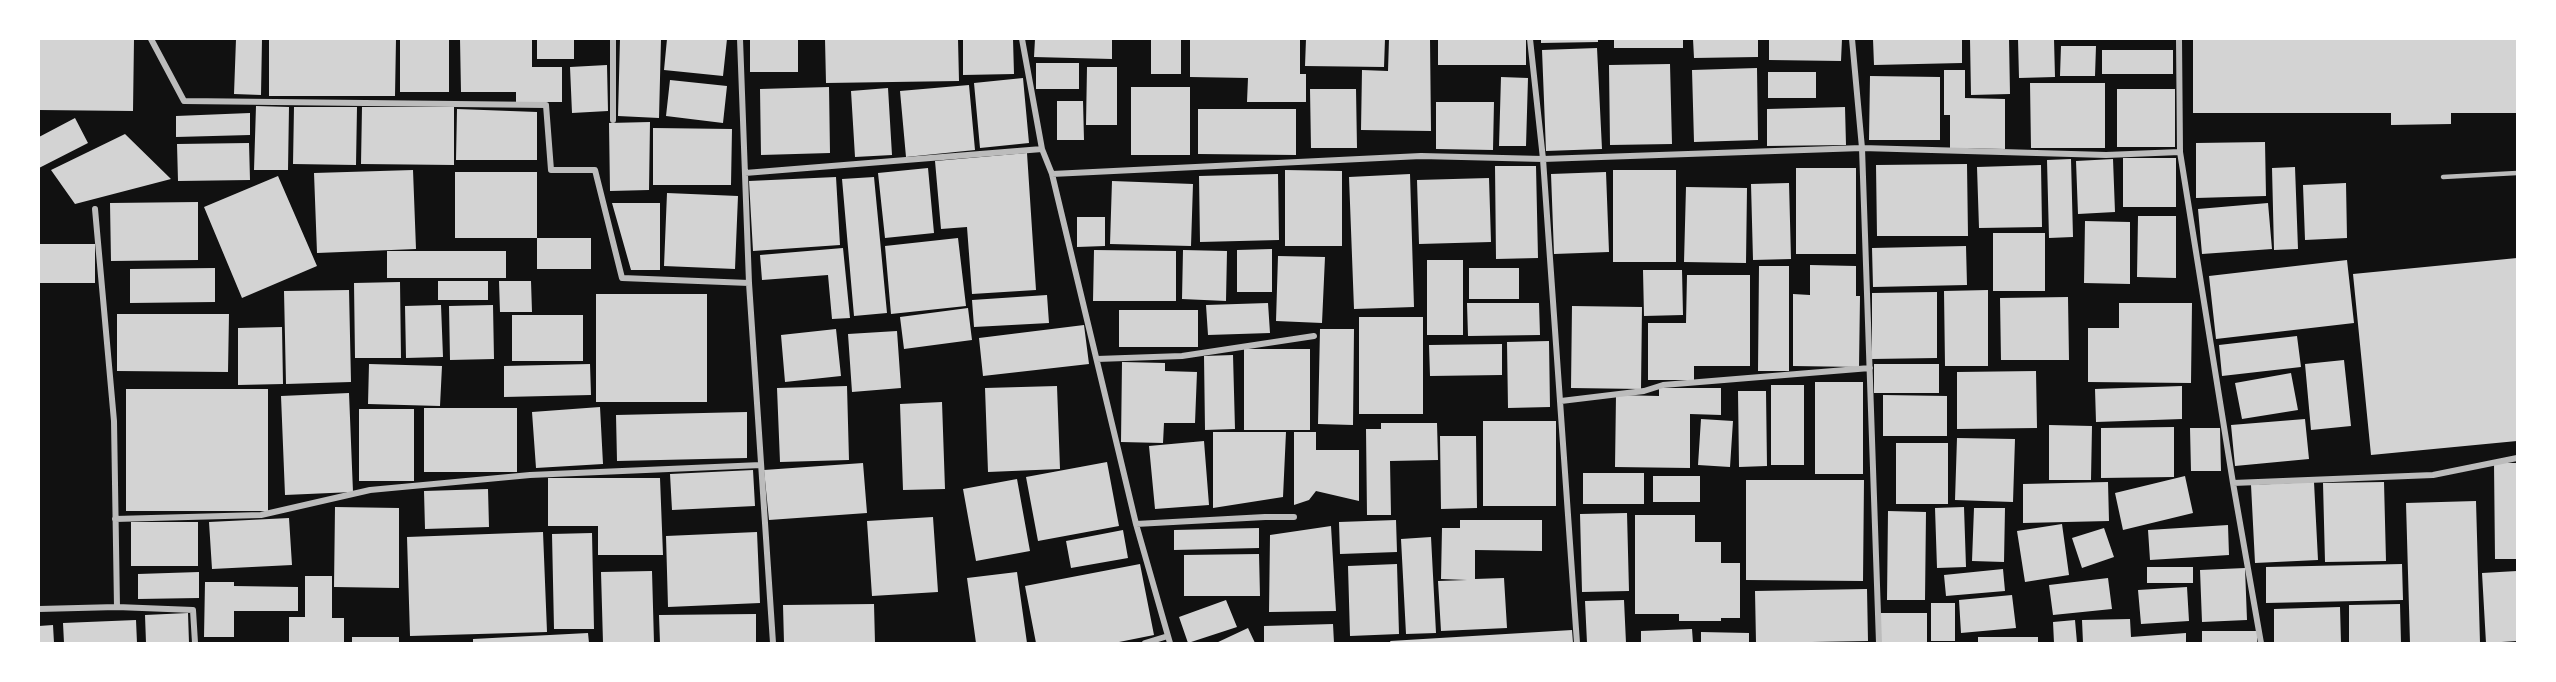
<!DOCTYPE html>
<html>
<head>
<meta charset="utf-8">
<style>
	body { margin:0 }
	#map { position:relative; width:2556px; height:682px; overflow:hidden; background:#111; font-family:"Golos Text",sans-serif }
	canvas { display:block }
	.frame { position:absolute; inset:0; border:40px solid #fff; pointer-events:none }
</style>
</head>
<body>
<div id="map">
<canvas width="2556" height="682"></canvas>
<div class="frame"></div>
</div>
<script>
const ctx = document.querySelector('canvas').getContext('2d');
ctx.lineJoin = 'round';
function fill(path, color) {
  ctx.fillStyle = color;
  ctx.fill(path, 'evenodd');
}
function poly(rows) {
  const path = new Path2D();
  for (const r of rows) {
    path.moveTo(r[0], r[1]);
    for (let i = 2; i < r.length; i += 2) path.lineTo(r[i], r[i + 1]);
  }
  return path;
}
function strokePath(path, color, width, dash) {
  ctx.strokeStyle = color;
  ctx.lineWidth = width;
  ctx.lineCap = dash ? 'butt' : 'round';
  ctx.setLineDash(dash || []);
  ctx.stroke(path);
}
fill(poly([
	[39,39,134,39,133,111,39,110],
	[236,39,262,39,261,95,234,94],
	[269,39,396,39,395,96,269,96],
	[400,39,449,39,449,92,400,92],
	[460,39,532,39,532,67,562,67,562,102,516,102,516,92,461,92],
	[537,39,574,39,574,59,537,59],
	[620,39,661,39,659,118,618,116],
	[667,39,727,39,723,76,664,70],
	[750,39,798,39,798,72,750,72],
	[825,39,958,39,959,81,826,83],
	[963,39,1013,39,1014,74,963,75],
	[1035,39,1112,39,1112,59,1034,57],
	[1151,39,1181,39,1181,74,1151,74],
	[1190,39,1300,39,1300,74,1306,74,1306,102,1247,102,1248,78,1190,77],
	[1306,39,1385,39,1384,67,1305,66],
	[1389,39,1430,39,1431,131,1361,130,1362,70,1388,71],
	[1438,39,1526,39,1526,65,1438,65],
	[1541,39,1598,39,1598,42,1541,43],
	[1614,39,1683,39,1683,48,1614,48],
	[1693,39,1758,39,1758,57,1694,58],
	[1769,39,1842,39,1841,61,1769,60],
	[1873,39,1962,39,1962,63,1874,65],
	[1970,39,2009,39,2010,94,1971,95],
	[2018,39,2054,39,2055,77,2019,78],
	[2193,39,2517,39,2517,113,2451,113,2451,124,2391,125,2391,113,2193,113],
	[2061,46,2096,46,2095,76,2060,76],
	[1597,48,1602,149,1546,151,1542,50],
	[2102,50,2173,50,2173,74,2102,74],
	[1036,63,1079,63,1079,89,1036,89],
	[1670,64,1672,144,1610,145,1609,65],
	[607,65,608,111,572,113,570,67],
	[1087,67,1117,67,1117,125,1086,125],
	[1757,68,1758,140,1694,142,1692,70],
	[1944,70,1965,70,1965,98,2005,99,2005,149,1950,148,1950,115,1944,115],
	[1768,72,1816,72,1816,98,1768,98],
	[1870,76,1940,77,1940,140,1869,140],
	[1501,77,1528,78,1526,146,1499,146],
	[1023,78,1029,143,980,148,974,83],
	[670,80,727,86,723,123,666,116],
	[2030,83,2105,83,2105,148,2031,148],
	[969,85,975,150,906,157,900,91],
	[829,87,830,153,761,155,760,89],
	[1131,87,1190,87,1190,155,1131,155],
	[888,88,892,155,855,157,851,91],
	[1310,89,1356,89,1357,148,1311,148],
	[2117,89,2175,89,2175,147,2117,147],
	[1057,101,1083,101,1084,140,1057,140],
	[1436,102,1494,102,1493,150,1436,149],
	[256,106,289,107,288,170,254,170],
	[294,107,357,107,356,165,293,164],
	[362,107,454,107,454,165,361,164],
	[1845,107,1846,145,1767,146,1767,109],
	[457,109,537,112,537,160,456,160],
	[1198,109,1296,109,1296,155,1198,154],
	[250,113,250,135,176,137,176,116],
	[75,118,88,143,39,168,39,137],
	[650,122,649,190,610,191,609,123],
	[653,128,732,129,731,185,653,185],
	[125,134,171,179,75,204,51,170],
	[2265,142,2266,196,2196,198,2196,143],
	[249,143,250,180,178,181,177,144],
	[1027,153,1036,290,972,294,967,227,941,229,935,161],
	[2123,158,2176,158,2176,207,2123,207],
	[2071,159,2073,237,2049,238,2047,160],
	[2113,159,2115,212,2078,214,2076,161],
	[1967,164,1968,236,1877,236,1876,165],
	[2041,165,2042,227,1979,228,1977,167],
	[1495,166,1536,166,1538,258,1496,259],
	[2295,167,2298,249,2274,250,2272,168],
	[928,168,934,233,885,238,878,173],
	[1796,168,1856,168,1856,254,1796,254],
	[413,170,416,249,317,253,314,173],
	[1285,170,1342,171,1342,246,1285,246],
	[1613,170,1676,170,1676,262,1613,262],
	[455,172,537,172,537,238,455,238],
	[1606,172,1609,252,1554,254,1551,174],
	[1278,174,1279,240,1200,242,1199,176],
	[1410,174,1414,307,1354,309,1349,177],
	[278,176,317,266,242,298,204,207],
	[836,177,840,245,753,251,749,181],
	[874,177,887,313,854,316,842,179],
	[1489,178,1491,242,1419,244,1417,180],
	[1112,181,1193,184,1191,246,1110,244],
	[1789,183,1791,259,1753,260,1751,184],
	[2346,183,2347,238,2305,240,2303,185],
	[1686,187,1747,188,1746,263,1684,262],
	[667,193,738,196,735,269,664,266],
	[198,202,198,260,111,261,110,203],
	[612,203,660,203,660,270,631,270],
	[2268,203,2272,249,2202,254,2198,209],
	[2138,216,2176,216,2176,278,2137,277],
	[1077,217,1105,217,1105,246,1077,247],
	[2085,221,2130,222,2130,284,2084,283],
	[1993,233,2045,233,2045,291,1993,291],
	[537,238,591,238,591,269,537,269],
	[958,238,966,306,891,314,885,246],
	[39,244,95,244,95,283,39,283],
	[1966,246,1967,285,1873,287,1872,248],
	[843,248,850,318,832,319,828,275,762,280,760,255],
	[1272,249,1272,292,1237,292,1237,250],
	[1094,250,1176,251,1176,301,1093,301],
	[1183,250,1227,251,1226,301,1182,299],
	[387,251,506,251,506,278,387,278],
	[1278,256,1325,257,1322,323,1276,321],
	[2517,258,2517,441,2371,455,2353,274],
	[1427,260,1463,260,1463,335,1427,335],
	[2347,260,2354,323,2216,339,2209,276],
	[1810,265,1856,266,1856,296,1860,296,1859,367,1793,366,1793,294,1810,295],
	[1759,266,1789,266,1789,371,1758,371],
	[215,268,215,302,130,303,130,269],
	[1469,268,1519,268,1519,299,1469,299],
	[1643,270,1682,270,1683,315,1644,316],
	[1687,275,1750,275,1750,366,1694,366,1694,380,1648,380,1648,323,1686,323],
	[438,281,488,281,488,300,438,300],
	[499,281,531,281,532,312,500,312],
	[400,282,401,358,355,358,354,283],
	[349,290,351,382,286,384,284,291],
	[1988,290,1988,366,1945,366,1944,291],
	[1937,292,1937,358,1872,359,1872,293],
	[596,294,707,294,707,402,596,402],
	[1047,295,1049,323,974,327,972,300],
	[2068,297,2069,360,2001,360,2000,298],
	[1268,303,1270,333,1208,335,1206,305],
	[1467,303,1539,303,1540,335,1468,336],
	[2119,303,2192,303,2191,383,2088,382,2088,328,2119,328],
	[441,305,443,357,406,358,405,306],
	[493,305,494,359,450,360,449,306],
	[1572,306,1642,307,1641,389,1571,388],
	[968,308,972,340,904,349,900,317],
	[1119,310,1198,310,1198,347,1119,347],
	[117,314,229,314,228,372,117,371],
	[512,315,583,315,583,361,512,361],
	[1359,317,1423,317,1423,414,1359,414],
	[1084,325,1089,364,983,376,979,338],
	[282,327,283,384,238,385,238,328],
	[836,329,841,376,785,382,781,335],
	[1320,329,1354,329,1353,425,1318,424],
	[897,331,901,388,852,392,848,334],
	[2297,336,2301,367,2222,376,2219,345],
	[1549,341,1550,407,1508,408,1507,342],
	[1502,344,1502,375,1430,376,1429,345],
	[1244,349,1310,349,1310,430,1244,430],
	[1233,355,1235,429,1205,430,1204,356],
	[2344,360,2351,426,2311,430,2305,364],
	[1122,362,1165,363,1165,371,1197,372,1195,423,1164,423,1163,443,1121,442],
	[369,364,442,366,440,406,368,404],
	[590,364,591,395,504,397,504,366],
	[1874,364,1939,364,1939,393,1874,393],
	[2036,371,2037,428,1957,429,1957,372],
	[2291,373,2298,410,2242,419,2235,383],
	[1815,382,1863,382,1863,474,1815,474],
	[1771,385,1804,385,1804,465,1771,465],
	[847,386,849,460,780,462,777,388],
	[1057,386,1060,469,988,472,985,388],
	[2182,386,2182,419,2096,422,2095,389],
	[1659,388,1721,388,1721,415,1690,414,1690,468,1615,467,1616,395,1659,396],
	[126,389,268,389,268,511,126,511],
	[1738,391,1766,391,1767,466,1739,467],
	[349,393,353,492,285,495,281,396],
	[1883,395,1947,396,1947,436,1883,436],
	[942,402,945,489,903,490,900,404],
	[600,407,603,464,536,468,532,412],
	[424,408,517,408,517,472,424,472],
	[359,409,414,409,414,481,359,481],
	[747,412,747,458,617,461,616,415],
	[1701,419,1733,421,1730,467,1698,465],
	[2305,419,2309,459,2235,466,2231,425],
	[1483,421,1556,421,1556,506,1483,506],
	[1381,423,1437,423,1438,460,1390,461,1391,515,1367,515,1366,429,1381,429],
	[2049,425,2092,426,2091,480,2049,480],
	[2174,427,2174,477,2101,478,2101,428],
	[2190,428,2220,428,2221,471,2191,471],
	[1213,432,1286,432,1283,497,1213,508],
	[1294,432,1316,432,1316,450,1359,450,1359,501,1316,491,1309,500,1294,505],
	[1440,436,1476,436,1477,508,1441,509],
	[1957,438,2015,439,2013,502,1955,500],
	[1204,441,1209,505,1155,509,1149,446],
	[1896,443,1948,443,1948,504,1896,504],
	[1107,462,1119,526,1038,541,1026,477],
	[863,463,867,513,769,520,764,470],
	[2494,463,2517,463,2517,559,2495,559],
	[753,470,755,506,672,510,670,474],
	[1583,473,1644,473,1644,504,1583,504],
	[1653,476,1700,476,1700,502,1653,502],
	[2185,476,2193,513,2123,530,2115,493],
	[548,478,660,478,663,555,598,555,598,526,548,526],
	[1017,479,1030,551,976,561,963,489],
	[1746,480,1864,480,1863,581,1746,580],
	[2108,482,2109,521,2023,523,2023,484],
	[2314,482,2318,560,2255,563,2251,485],
	[2384,482,2386,561,2325,562,2323,483],
	[488,489,489,527,425,529,424,491],
	[2476,501,2480,643,2410,643,2406,503],
	[335,507,399,508,399,588,334,587],
	[1964,507,1966,567,1937,568,1935,508],
	[1974,508,2005,508,2004,562,1972,561],
	[1888,511,1926,512,1925,600,1887,600],
	[1627,513,1629,591,1582,592,1580,514],
	[1635,515,1695,515,1695,542,1721,542,1721,563,1740,563,1740,618,1721,618,1721,621,1679,621,1679,614,1635,614],
	[933,517,938,592,872,596,867,521],
	[289,518,292,565,212,569,209,522],
	[1396,520,1397,552,1340,554,1339,522],
	[1460,520,1542,520,1542,551,1475,550,1475,579,1504,578,1507,628,1441,631,1438,581,1467,580,1441,579,1442,528,1460,528],
	[131,522,198,522,198,566,131,566],
	[2062,524,2069,575,2025,582,2017,531],
	[2228,525,2229,555,2150,560,2148,530],
	[1331,526,1336,611,1269,612,1270,535],
	[1259,528,1259,548,1174,550,1174,530],
	[2104,528,2114,557,2082,568,2072,538],
	[1123,530,1128,558,1071,568,1066,541],
	[543,532,547,632,410,636,407,537],
	[757,532,760,603,668,607,666,536],
	[592,533,594,629,554,629,552,534],
	[1431,537,1436,633,1406,634,1401,539],
	[1259,554,1260,596,1184,596,1184,555],
	[1140,564,1154,635,1114,643,1036,643,1025,586],
	[1397,564,1399,634,1350,636,1348,566],
	[2402,564,2403,600,2266,603,2266,567],
	[2147,567,2193,567,2193,583,2147,583],
	[2245,568,2247,620,2202,622,2200,570],
	[2003,569,2005,591,1946,596,1944,575],
	[652,571,654,643,603,643,601,572],
	[2517,571,2517,641,2486,643,2482,573],
	[199,572,199,598,138,599,138,574],
	[1017,572,1027,643,976,643,967,578],
	[305,576,332,576,332,618,344,618,344,643,289,643,289,617,305,617],
	[2108,578,2112,609,2053,615,2049,585],
	[205,582,234,582,234,586,298,587,298,611,234,611,234,637,204,637],
	[2187,587,2189,621,2141,624,2138,590],
	[1867,589,1868,641,1756,643,1755,591],
	[2012,595,2016,628,1961,633,1959,600],
	[1226,600,1237,627,1188,643,1179,617],
	[1624,600,1626,643,1587,643,1585,601],
	[1931,603,1955,603,1955,641,1931,641],
	[874,604,875,643,784,643,783,605],
	[2400,604,2401,643,2349,643,2349,605],
	[2340,607,2341,643,2274,643,2274,609],
	[188,613,189,643,146,643,145,615],
	[1881,613,1927,613,1927,643,1881,643],
	[756,614,756,643,660,643,659,615],
	[2130,619,2131,637,2186,633,2186,643,2083,643,2082,620],
	[136,620,137,643,64,643,63,623],
	[2075,620,2077,643,2054,643,2053,622],
	[1333,624,1334,643,1264,643,1264,626],
	[53,625,54,643,39,643,39,626],
	[1248,628,1255,643,1216,643],
	[1692,629,1693,643,1641,643,1641,631],
	[1572,630,1573,643,1391,643,1390,641],
	[2202,631,2257,631,2257,643,2202,643],
	[1701,632,1749,633,1749,643,1701,643],
	[588,633,589,643,473,643,473,639],
	[352,637,399,637,399,643,352,643],
	[1978,637,2038,637,2038,643,1978,643]
]), '#d3d3d3');
strokePath(poly([
	[2443,177,2517,173]
]), '#bcbcbc', 4.5);
strokePath(poly([
	[151,39,184,101,546,105,551,170,595,170,622,278,749,283],
	[613,39,613,120],
	[740,39,749,283,773,643],
	[1022,39,1042,149,1052,174,1136,524,1170,643],
	[1530,39,1543,159,1577,643],
	[1852,39,1862,148,1879,643],
	[2179,39,2180,152,2233,483,2261,643],
	[745,173,1042,149],
	[1052,174,1421,156,1543,159,1862,148,2106,155,2180,152],
	[95,209,114,421,117,607],
	[1097,359,1182,356,1314,336],
	[1561,401,1644,391,1663,385,1870,368],
	[2233,483,2433,475,2517,458],
	[115,519,261,515,370,490,530,475,761,465],
	[1136,524,1265,517,1294,517],
	[39,609,117,607,193,610,195,643],
	[1145,643,1168,636]
]), '#bcbcbc', 6);
</script>
</body>
</html>
